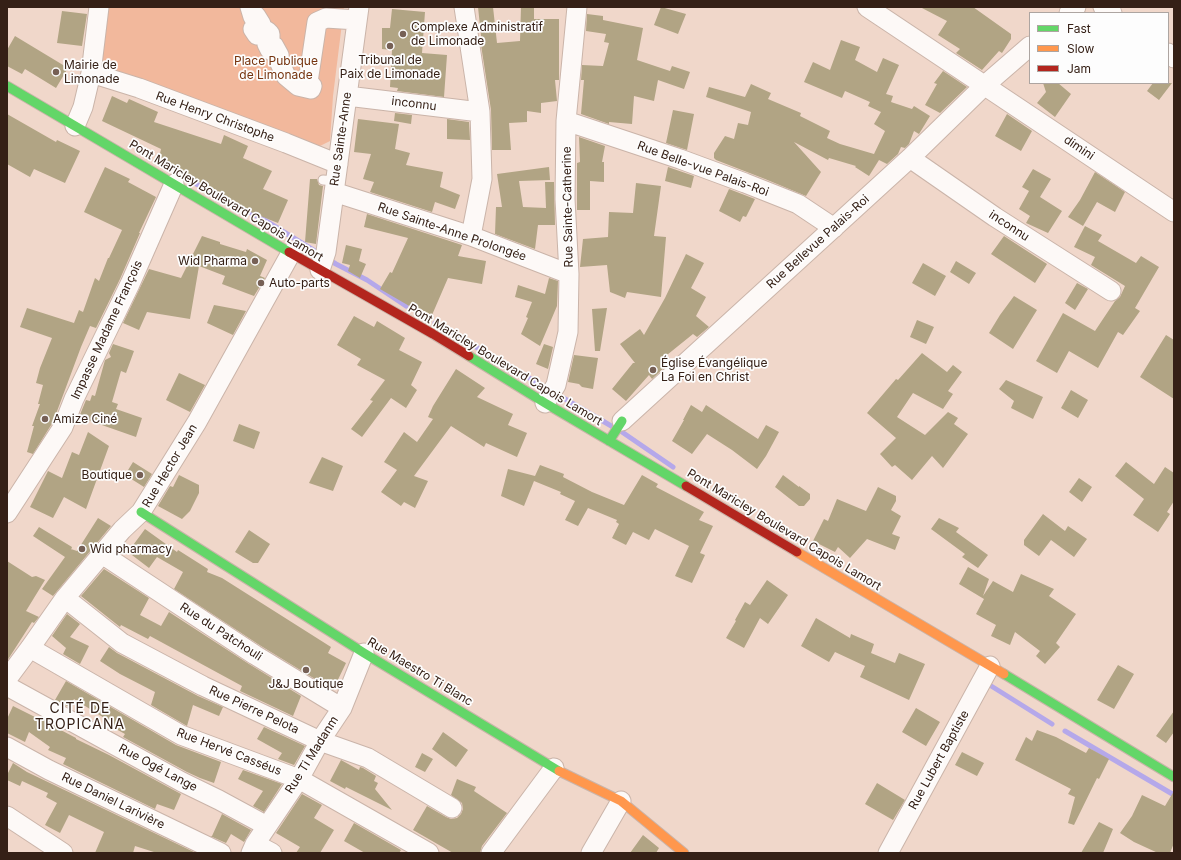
<!DOCTYPE html>
<html>
<head>
<meta charset="utf-8">
<style>
	body { margin:0 }
	#map { position:relative; width:1181px; height:860px; overflow:hidden; background:#f0d7ca; font-family:Inter,sans-serif }
	canvas { display:block }
	.frame { position:absolute; inset:0; border:8px solid #352016; pointer-events:none }
	.legend { position:absolute; left:1029px; top:12px; width:140px; height:72px; box-sizing:border-box; background:#fdfdfd; border:1px solid #ada5a1; margin:0; padding:5px 7px; list-style:none; font-size:12px; color:#352016 }
	.legend li { display:flex; align-items:center; gap:8px; height:20px }
	.legend b { width:20px; border:1px solid #ada5a1 }
</style>
</head>
<body>
<div id="map">
<canvas width="1181" height="860"></canvas>
<div class="frame"></div>
<ul class="legend">
<li><b style="height:5px;background:#63d668"></b>Fast</li>
<li><b style="height:5px;background:#ff974d"></b>Slow</li>
<li><b style="height:5px;background:#b3261e"></b>Jam</li>
</ul>
</div>
<script>
const ctx = document.querySelector('canvas').getContext('2d');
ctx.lineJoin = 'round';
function fill(path, color) {
  ctx.fillStyle = color;
  ctx.fill(path, 'evenodd');
}
function poly(rows) {
  const path = new Path2D();
  for (const r of rows) {
    path.moveTo(r[0], r[1]);
    for (let i = 2; i < r.length; i += 2) path.lineTo(r[i], r[i + 1]);
  }
  return path;
}
function strokePath(path, color, width, dash) {
  ctx.strokeStyle = color;
  ctx.lineWidth = width;
  ctx.lineCap = dash ? 'butt' : 'round';
  ctx.setLineDash(dash || []);
  ctx.stroke(path);
}
function label(font, color, halo, rows, align = 'center') {
  ctx.font = font + ' Inter,sans-serif';
  ctx.lineWidth = 3.5;
  ctx.setLineDash([]);
  ctx.textBaseline = 'middle';
  ctx.strokeStyle = halo;
  ctx.fillStyle = color;
  for (const [text, x, y, turn = 0] of rows) {
    ctx.save();
    ctx.translate(x, y);
    ctx.rotate((+turn || 0) * Math.PI / 180);
    ctx.textAlign = isNaN(turn) ? turn : align;
    if (halo) ctx.strokeText(text, 0, 0);
    ctx.fillText(text, 0, 0);
    ctx.restore();
  }
}
fill(poly([
	[105,7,344,7,333,96,330,141,318,147,99,67]
]), '#f2b89c');
strokePath(poly([
	[185,178,266,221,336,264,367,280,406,306],
	[435,323,613,427],
	[622,432,673,467],
	[988,684,1052,724],
	[1065,731,1174,795]
]), '#b5a8ea', 5);
fill(poly([
	[478,7,493,7,497,43,520,41,521,7,534,7,534,19,559,19,559,80,555,80,557,101,541,103,541,113,527,111,527,122,509,123,511,150,492,150,491,110,481,45,482,45],
	[661,7,686,14,678,34,654,25],
	[920,7,973,7,1011,34,1011,39,1002,53,999,51,982,70,956,53,960,49,938,35,947,21],
	[392,9,425,12,422,53,447,55,444,97,397,91,398,88,390,87,392,50,382,49,382,28,390,28],
	[62,11,87,14,82,46,57,43],
	[587,14,603,16,603,20,643,28,637,60,670,71,672,66,690,72,684,89,658,80,654,101,634,96,632,124,609,122,609,124,581,114,584,80,581,80,582,65,603,66,609,43,604,42,606,34,586,31],
	[15,36,68,68,56,88,25,69,22,74,7,66,7,50],
	[841,40,860,47,855,60,877,72,883,58,899,65,886,94,893,96,891,102,912,109,914,106,930,116,919,134,914,131,909,144,905,148,901,147,898,154,887,164,879,160,869,176,855,167,856,166,829,158,828,160,794,142,821,172,806,196,765,179,716,160,714,158,714,153,725,136,734,139,738,123,748,125,751,112,706,97,709,87,745,97,751,84,771,93,768,99,801,113,800,116,830,131,827,138,840,144,874,154,885,131,874,124,881,112,868,106,870,102,845,91,842,98,804,82,813,62,830,70],
	[943,71,967,87,940,113,925,105,937,84,934,83],
	[1043,83,1058,83,1071,94,1055,117,1037,103,1046,92],
	[1153,83,1172,83,1159,100,1147,91],
	[112,96,127,103,129,99,158,112,154,122,221,144,224,135,248,146,243,158,272,171,263,189,288,200,278,223,248,211,159,158,161,149,102,121],
	[673,110,694,114,687,150,666,143],
	[395,113,412,115,411,124,394,121],
	[7,114,56,142,57,140,80,151,65,183,34,169,30,177,7,164],
	[1007,114,1032,131,1021,151,995,136],
	[358,119,399,124,395,149,410,153,406,165,443,172,440,187,460,195,455,209,435,202,432,212,370,192,374,182,363,179,371,154,354,152],
	[447,119,469,122,470,140,447,139],
	[579,137,605,146,602,162,604,162,604,182,590,181,590,210,577,210,577,163,580,162],
	[105,167,130,179,128,182,156,197,139,233,140,233,120,279,96,328,90,326,81,347,53,422,33,454,27,452,34,426,32,426,40,404,38,404,43,385,36,383,40,368,52,338,20,327,27,308,74,323,79,310,83,312,95,278,99,281,108,258,109,258,122,230,84,212],
	[549,167,550,180,519,181,523,207,546,208,545,182,554,182,555,225,538,225,535,249,495,234,496,207,502,207,497,174],
	[668,167,694,176,691,188,665,181],
	[1033,169,1051,179,1040,197,1062,211,1048,233,1026,223,1030,216,1019,209,1029,191,1022,187],
	[1095,172,1125,192,1115,212,1097,202,1083,226,1068,217,1080,200],
	[310,179,317,179,319,185,323,186,316,244,305,242],
	[636,183,661,186,654,236,666,237,661,297,627,292,625,298,610,292,607,265,580,267,583,239,608,237,609,212,633,213],
	[729,189,755,199,746,217,743,216,740,222,719,211],
	[367,214,462,245,458,256,486,261,482,284,448,278,432,315,412,305,411,307,380,289,390,272,392,273,408,238,364,227],
	[1085,226,1102,235,1098,241,1136,263,1141,256,1159,267,1135,308,1140,311,1123,335,1118,332,1098,368,1069,351,1057,373,1036,361,1063,313,1095,331,1115,301,1120,297,1125,286,1091,265,1095,257,1074,247],
	[202,236,220,242,220,244,246,252,247,249,267,260,260,276,265,278,254,296,222,284,225,276,199,266,190,319,147,312,139,330,123,323,149,269,181,278],
	[1004,236,1047,264,1035,283,991,254],
	[346,245,362,249,359,261,366,264,360,278,348,271,350,265,342,263],
	[686,254,704,263,691,288,706,297,696,316,709,327,697,337,693,334,662,359,667,365,652,379,649,375,626,401,612,389,633,363,635,363,620,344,640,329,644,335,665,298],
	[956,261,976,273,969,284,950,272],
	[923,263,946,276,935,296,912,283],
	[549,278,558,281,557,306,540,346,521,334,528,318,526,317,532,302,515,297,518,285,545,294],
	[1077,283,1088,289,1075,310,1065,303],
	[1014,296,1037,310,1013,349,989,333,1000,315],
	[214,305,246,311,233,335,207,323],
	[607,308,600,351,595,351,592,309],
	[354,316,374,327,377,321,405,338,399,350,422,362,411,385,417,390,406,408,391,398,362,437,351,429,373,401,370,400,385,380,357,365,361,359,337,345],
	[917,320,934,327,926,344,910,337],
	[1166,335,1174,340,1174,399,1140,377],
	[113,344,134,351,126,373,121,371,112,402,118,404,116,409,142,418,136,437,79,417,86,400,90,401,92,395,95,396,105,360,111,357,109,353],
	[544,344,553,347,548,369,536,364],
	[922,353,947,372,953,365,962,372,948,391,953,394,943,409,913,393,897,417,925,435,948,412,958,418,954,424,968,434,943,468,932,456,912,480,895,465,892,467,880,454,896,438,867,413,896,379,898,380],
	[574,355,598,358,593,389,582,387,579,384,568,382],
	[456,369,485,388,477,397,513,414,508,425,527,433,517,457,486,443,484,447,451,426,414,476,428,481,415,508,404,502,401,506,381,492,397,470,384,462,404,432,417,442,433,419,428,417,433,406],
	[179,373,205,385,190,412,166,400],
	[1006,380,1043,397,1033,419,1011,408,1014,401,999,389],
	[1071,390,1088,400,1078,418,1061,408],
	[691,405,702,412,706,405,758,439,766,425,779,432,766,456,757,469,732,450,707,434,692,454,672,441,684,420,683,420],
	[239,424,260,432,254,449,233,441],
	[88,432,109,446,86,509,64,497,53,518,30,507,48,471,62,478,72,452,79,455],
	[322,457,343,466,333,491,309,483],
	[133,462,152,474,144,487,125,475],
	[1126,462,1154,484,1165,467,1174,473,1174,501,1167,512,1170,514,1158,532,1133,515,1144,499,1115,476],
	[540,465,564,474,563,477,592,492,624,505,642,475,658,484,656,487,704,512,699,520,713,526,700,553,705,555,692,583,675,576,689,546,655,529,649,540,633,532,626,545,612,538,619,524,616,522,617,520,588,508,578,526,565,520,575,501,560,494,561,492,534,481,524,506,501,496,508,469,535,476],
	[179,475,199,485,199,493,190,511,182,519,158,506,170,486,173,487],
	[783,475,799,487,799,486,810,494,810,499,804,506,799,506,775,487],
	[1079,478,1092,487,1082,502,1069,492],
	[878,487,896,496,896,501,891,510,901,516,892,534,900,537,895,550,867,539,850,558,838,547,835,552,813,541,824,519,828,521,837,499,866,511],
	[1043,514,1065,531,1068,526,1087,539,1074,557,1051,540,1039,556,1024,545,1024,540],
	[98,518,111,526,53,596,42,589,65,557,33,536,39,527,72,547,71,550,71,549,77,551],
	[939,518,959,528,956,532,988,555,978,568,962,557,965,554,931,529],
	[145,529,177,552,178,550,208,569,207,572,222,578,331,647,328,653,346,663,333,690,261,646,174,589,183,572,157,557,149,568,128,552],
	[249,530,270,544,258,563,253,563,235,552],
	[7,561,32,577,36,576,45,580,26,611,39,617,34,623,32,622,7,661],
	[968,567,989,579,983,596,993,581,1013,592,1021,574,1054,589,1049,596,1076,614,1056,643,1060,647,1045,664,1036,656,1040,651,1015,632,1010,645,991,636,996,625,976,614,984,599,959,584],
	[104,569,149,598,140,615,161,626,169,612,249,664,301,696,293,716,240,691,242,686,150,636,148,639,121,625,120,627,81,596],
	[767,580,788,595,768,624,760,618,744,648,726,638,736,621,735,620,745,602,750,605],
	[67,614,80,624,70,637,89,646,80,664,63,654,66,648,52,636],
	[816,618,850,638,851,634,874,644,871,653,895,663,899,653,925,664,909,700,860,677,865,666,835,652,829,662,801,646],
	[109,647,117,653,198,696,223,707,219,716,193,705,187,726,151,705,155,692,120,674,100,661],
	[1118,665,1134,674,1114,709,1097,700],
	[66,681,176,745,221,762,214,783,200,778,187,772,123,737,125,734,107,724,109,721,74,699,69,707,55,700],
	[13,706,41,720,42,718,58,727,57,728,76,738,76,739,109,755,181,794,174,810,157,804,155,809,63,764,66,758,48,750,50,747,29,732,25,742,7,733,7,719],
	[916,708,940,722,926,746,902,732],
	[1174,711,1174,732,1166,743,1156,736],
	[264,727,305,746,294,765,278,759,282,753,257,739],
	[1037,730,1056,737,1086,753,1089,748,1109,759,1099,779,1097,778,1074,825,1068,823,1075,797,1068,794,1071,789,1015,760,1026,737,1032,741],
	[443,732,468,750,456,767,432,749],
	[962,752,984,763,977,776,955,765],
	[422,753,433,759,425,772,415,767],
	[341,760,359,770,360,767,363,768,376,776,374,781,378,783,375,789,392,810,346,787,345,789,330,781],
	[13,763,27,772,196,853,157,853,135,846,133,853,95,853,104,832,69,815,60,833,45,825,57,803,46,797,48,793,22,781,20,786,7,780,7,775],
	[243,770,282,784,264,812,253,806,263,791,238,779],
	[457,779,476,787,474,791,507,813,482,846,480,853,453,853,413,830,427,806,446,817,451,819,457,818,461,814,463,809,462,803,451,795],
	[877,783,905,800,893,820,865,804],
	[1174,791,1174,843,1170,853,1158,853,1134,842,1120,833,1132,816,1142,795,1165,806],
	[302,794,322,805,314,818,334,830,320,853,296,853,300,847,276,833],
	[222,814,251,830,244,842,231,834,226,843,210,836,212,836],
	[1099,822,1113,829,1103,853,1081,853],
	[354,823,401,850,399,853,365,853,344,841],
	[643,835,659,848,656,853,630,853]
]), '#b1a484');
const lane = poly([
	[323,180,336,181]
]);
const street = poly([
	[250,7,253,17,256,16,261,24,253,29,257,35,262,32,267,31,270,34,270,40,267,44,270,50,274,46,279,55,277,57,286,76,298,86,311,89,312,86,308,82,317,22,326,18,357,20],
	[464,7,480,112,482,179,471,236],
	[867,7,1174,212],
	[1103,7,1112,13],
	[1069,13,1076,7],
	[1168,53,1174,58],
	[91,73,139,88,286,143,338,164],
	[347,96,480,112],
	[566,121,680,159,745,183,798,204,834,228],
	[75,126,83,107,91,73,99,7],
	[910,158,995,217,1111,291],
	[334,192,471,236,569,274],
	[320,270,326,252,359,7],
	[545,403,556,385,568,332,569,274,565,199,566,121,577,7],
	[622,421,910,158,985,85,1030,46],
	[7,513,63,427,74,399,130,284,174,184],
	[102,554,255,655,342,708],
	[65,598,122,643,203,686,320,741,368,758,452,808],
	[30,648,181,735,299,779,429,853],
	[7,679,30,648,65,598,122,530,141,512,197,422,291,253],
	[7,686,182,782,219,800,267,826],
	[7,747,49,770,221,853],
	[7,816,63,853],
	[255,844,272,853],
	[251,853,255,844,299,779,320,741,342,708,364,653],
	[491,853,554,768],
	[591,853,621,801],
	[888,853,990,666]
]);
const fast = poly([
	[7,86,289,252],
	[469,356,545,403,686,486],
	[609,441,622,421],
	[141,512,364,653,559,771],
	[1004,674,1174,777]
]);
const slow = poly([
	[797,552,1004,674],
	[559,771,621,801,684,853]
]);
const jam = poly([
	[289,252,433,334,469,356],
	[686,486,797,552]
]);
strokePath(lane, '#cab4a9', 11);
strokePath(street, '#cab4a9', 21);
strokePath(fast, '#cab4a9', 11);
strokePath(slow, '#cab4a9', 11);
strokePath(jam, '#cab4a9', 11);
strokePath(lane, '#fdf9f7', 9);
strokePath(street, '#fdf9f7', 19);
strokePath(fast, '#63d668', 9);
strokePath(slow, '#ff974d', 9);
strokePath(jam, '#b3261e', 9);
for (const [x, y, r, color] of [
	[403,34,4,"#766055"],
	[390,46,4,"#766055"],
	[56,72,4,"#766055"],
	[255,261,4,"#766055"],
	[261,283,4,"#766055"],
	[653,370,4,"#766055"],
	[45,419,4,"#766055"],
	[140,475,4,"#766055"],
	[82,549,4,"#766055"],
	[306,670,4,"#766055"]
]) {
  const dot = new Path2D();
  dot.arc(x, y, r, 0, 2 * Math.PI);
  ctx.fillStyle = color;
  ctx.fill(dot);
  strokePath(dot, '#fdfdfd', 1.5);
}
label('12px', '#352016', '#fdfdfd', [
	["Complexe Administratif",411,27],
	["de Limonade",411,41],
	["Tribunal de",390,60,"center"],
	["Paix de Limonade",390,74,"center"],
	["Mairie de",64,65],
	["Limonade",64,79],
	["Wid Pharma",247,261,"right"],
	["Auto-parts",269,283],
	["Église Évangélique",661,363],
	["La Foi en Christ",661,377],
	["Amize Ciné",53,419],
	["Boutique",132,475,"right"],
	["Wid pharmacy",90,549],
	["J&J Boutique",306,684,"center"]
], 'left');
label('12px', '#76340f', '#fdfdfd', [
	["Place Publique",276,61],
	["de Limonade",276,75]
]);
label('12px', '#352016', '#fdfdfd', [
	["inconnu",414,104,7],
	["Rue Henry Christophe",215,117,20],
	["Rue Sainte-Anne",341,139,-82],
	["dimini",1079,148,34],
	["Rue Belle-vue Palais-Roi",703,169,20],
	["Pont Maricley Boulevard Capois Lamort",226,201,31],
	["Rue Sainte-Catherine",568,207,-91],
	["inconnu",1009,226,33],
	["Rue Sainte-Anne Prolongée",452,232,19],
	["Rue Bellevue Palais-Roi",818,242,-42],
	["Impasse Madame François",107,330,-65],
	["Pont Maricley Boulevard Capois Lamort",505,365,31],
	["Rue Hector Jean",170,466,-59],
	["Pont Maricley Boulevard Capois Lamort",784,530,31],
	["Rue du Patchouli",221,632,33],
	["Rue Maestro Ti Blanc",420,672,31],
	["Rue Pierre Pelota",254,710,25],
	["Rue Hervé Casséus",229,752,21],
	["Rue Ti Madanm",312,755,-58],
	["Rue Lubert Baptiste",939,760,-61],
	["Rue Ogé Lange",158,768,28],
	["Rue Daniel Larivière",113,801,26]
]);
ctx.letterSpacing = '1px';
label('14px', '#352016', '#fdfdfd', [
	["CITÉ DE",80,709],
	["TROPICANA",80,725]
]);
ctx.letterSpacing = '0px';
</script>
</body>
</html>
